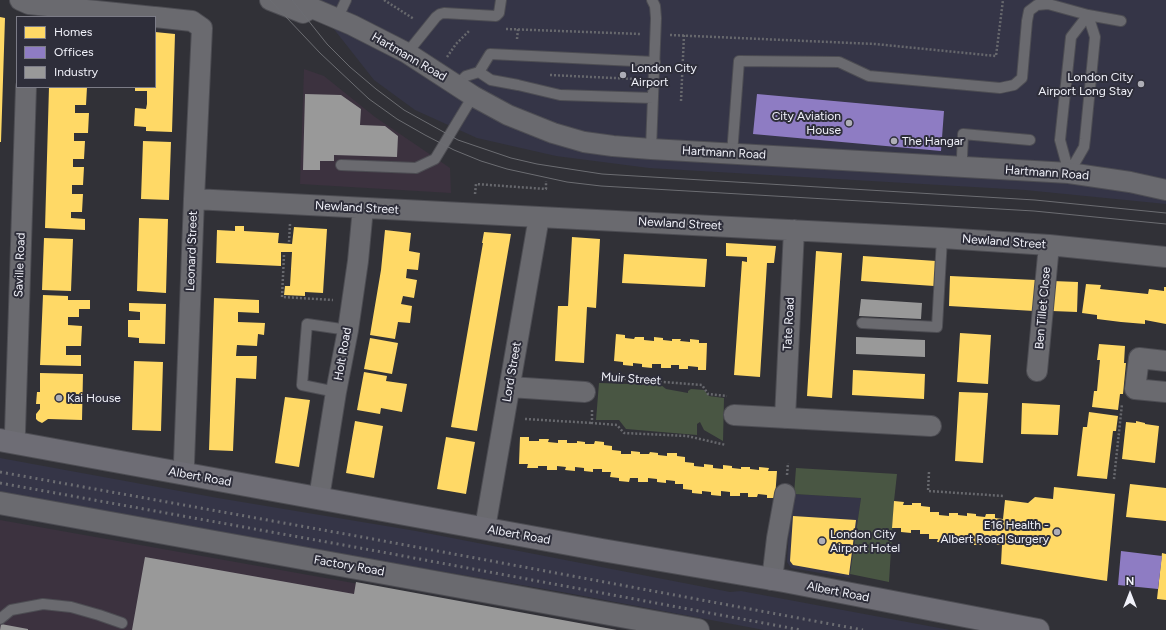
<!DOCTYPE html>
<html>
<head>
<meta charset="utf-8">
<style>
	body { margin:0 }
	#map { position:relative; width:1166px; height:630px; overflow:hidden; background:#313137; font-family:Figtree,sans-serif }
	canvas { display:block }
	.legend { position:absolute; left:16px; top:16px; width:140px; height:72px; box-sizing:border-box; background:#2e2e3a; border:1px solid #7c7c87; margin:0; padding:5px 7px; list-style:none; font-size:12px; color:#f1f2fa }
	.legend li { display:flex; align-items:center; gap:8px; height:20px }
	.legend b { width:20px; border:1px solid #7c7c87 }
	.north { position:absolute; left:1110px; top:574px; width:40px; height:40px; -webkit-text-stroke:3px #2e2e3a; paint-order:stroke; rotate:0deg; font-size:11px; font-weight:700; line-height:16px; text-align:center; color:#f1f2fa }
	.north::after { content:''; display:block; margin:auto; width:14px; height:18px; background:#f1f2fa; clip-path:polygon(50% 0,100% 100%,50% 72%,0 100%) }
</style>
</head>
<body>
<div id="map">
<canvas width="1166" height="630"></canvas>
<ul class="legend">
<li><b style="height:11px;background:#ffd966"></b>Homes</li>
<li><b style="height:11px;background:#8e7cc3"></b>Offices</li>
<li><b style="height:11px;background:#999"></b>Industry</li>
</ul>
<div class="north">N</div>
</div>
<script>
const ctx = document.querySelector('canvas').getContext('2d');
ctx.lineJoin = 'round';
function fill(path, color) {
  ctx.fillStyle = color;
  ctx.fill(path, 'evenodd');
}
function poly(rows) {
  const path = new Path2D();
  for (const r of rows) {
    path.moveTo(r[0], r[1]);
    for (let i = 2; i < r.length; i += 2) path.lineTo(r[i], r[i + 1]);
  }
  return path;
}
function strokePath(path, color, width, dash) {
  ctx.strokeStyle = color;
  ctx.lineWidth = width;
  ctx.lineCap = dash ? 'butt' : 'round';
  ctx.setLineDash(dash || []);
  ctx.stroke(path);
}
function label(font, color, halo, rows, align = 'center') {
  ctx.font = font + ' Figtree,sans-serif';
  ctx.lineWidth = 4;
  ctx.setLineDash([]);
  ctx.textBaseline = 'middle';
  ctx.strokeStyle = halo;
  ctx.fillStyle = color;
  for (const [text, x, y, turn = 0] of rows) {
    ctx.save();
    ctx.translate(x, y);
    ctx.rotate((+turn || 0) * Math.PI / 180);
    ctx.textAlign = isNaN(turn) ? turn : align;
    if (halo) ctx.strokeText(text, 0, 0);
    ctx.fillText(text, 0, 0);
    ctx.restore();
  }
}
fill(poly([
	[311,0,1166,0,1166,204,1025,190,649,168,556,156,477,138,415,110,374,80],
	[0,458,218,498,416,531,730,592,741,591,950,630,764,630,562,592,130,518,0,493],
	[794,494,861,498,850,578,791,568,787,562,790,510]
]), '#353547');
fill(poly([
	[304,69,324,76,375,117,450,168,451,193,300,184],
	[0,520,617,630,0,630]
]), '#3c323f');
fill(poly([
	[599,383,661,385,666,389,688,393,688,391,691,389,704,390,709,396,724,398,723,441,704,430,700,422,697,424,697,435,626,429,619,420,596,420],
	[796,468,897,474,894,501,889,582,850,574,861,498,794,494]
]), '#495643');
fill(poly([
	[0,17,5,18,1,142,0,142],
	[155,32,175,34,172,132,146,131,146,127,134,126,135,108,146,109,147,104,147,91,135,91,135,87,155,87],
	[49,87,87,87,86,105,75,105,75,113,89,113,88,133,74,133,74,141,85,141,84,159,73,159,73,167,84,167,83,185,72,185,72,194,83,194,82,212,71,212,71,218,85,219,85,230,45,228],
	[143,141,171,142,169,200,141,199],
	[139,218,168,219,166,293,137,291],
	[235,226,244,226,244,231,279,233,278,243,292,244,294,227,327,229,323,293,305,292,305,296,284,295,285,286,290,286,292,252,281,252,281,266,216,263,217,230,235,231],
	[385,230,411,233,409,251,420,253,418,270,407,269,406,278,417,280,414,298,403,296,401,304,412,306,410,323,398,322,395,339,370,335,381,270],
	[484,232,511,234,477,431,451,427,483,243,482,243],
	[572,237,600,239,596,308,587,307,584,363,555,361,558,306,568,306],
	[44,238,73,239,71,291,42,290],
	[726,243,776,246,774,263,767,263,760,377,734,375,742,261,747,262,747,257,726,256],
	[816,251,842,253,832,398,807,396],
	[624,254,707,259,705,287,622,283],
	[863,256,936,261,934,286,861,281],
	[950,276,1036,280,1034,311,949,306],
	[1053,281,1078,282,1077,312,1052,311],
	[1086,284,1101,285,1100,289,1148,294,1149,289,1164,291,1164,287,1166,287,1166,324,1145,320,1145,324,1121,322,1097,319,1097,315,1082,313],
	[43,295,68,296,68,300,90,300,90,309,79,309,79,317,68,317,68,325,82,326,81,346,66,346,66,355,81,355,81,366,40,365],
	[214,298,259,300,259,313,238,312,238,322,265,323,264,335,258,334,257,346,237,345,236,356,257,356,256,379,236,378,233,451,209,450],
	[129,303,166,304,165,344,139,343,139,338,128,337,128,320,140,320,140,312,129,311],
	[960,333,991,335,988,384,957,382],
	[616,334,625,335,625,338,634,339,635,337,644,337,644,340,654,341,654,337,663,338,663,340,672,341,672,339,681,339,680,341,690,342,690,339,699,340,699,343,707,343,706,370,698,370,698,367,688,366,688,369,679,369,679,365,671,365,671,368,661,368,661,364,652,364,652,368,642,367,642,364,633,363,633,366,623,365,623,362,614,361],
	[370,338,398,343,392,374,364,369],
	[1099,344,1125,346,1124,363,1126,363,1123,394,1120,394,1118,410,1092,407,1094,391,1097,391,1100,360,1097,360],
	[134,361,163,362,161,431,132,430],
	[853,370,925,374,924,399,852,395],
	[364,372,387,376,386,381,407,384,402,412,381,408,380,414,357,410],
	[40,373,83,374,82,420,48,419,42,423,38,421,36,419,36,414,40,409,40,404,36,404,37,392,40,392],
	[959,392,988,393,983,463,955,461],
	[285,397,310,400,299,467,275,463],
	[1022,403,1060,405,1058,435,1021,434],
	[1089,412,1118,416,1116,431,1113,431,1107,479,1077,476,1083,427,1087,427],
	[355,421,383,426,374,478,346,473],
	[1136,421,1145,423,1145,424,1159,426,1155,463,1122,459,1126,422,1136,423],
	[446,437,475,442,466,494,437,489],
	[520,437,529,437,529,441,539,441,539,439,549,439,548,442,558,443,558,440,567,440,567,443,577,443,577,441,585,442,585,444,594,444,595,441,604,442,604,445,612,446,612,450,621,451,621,454,631,454,631,451,640,452,640,454,649,454,650,452,658,453,658,455,667,456,667,453,677,453,677,456,685,457,685,462,694,463,694,466,704,467,704,464,713,465,713,468,723,469,723,465,732,466,732,468,741,469,741,467,750,467,750,469,759,470,759,467,769,468,768,471,777,471,775,498,767,498,767,495,758,494,757,497,748,497,748,493,740,493,740,496,730,496,730,492,721,491,721,496,711,495,711,492,702,491,702,494,692,493,692,490,683,489,683,484,675,484,675,481,666,480,666,483,657,482,657,479,648,478,648,482,638,482,638,478,630,478,629,482,619,481,619,478,610,477,611,472,602,472,602,469,593,469,593,472,584,471,584,468,575,467,575,471,565,470,566,467,557,466,557,470,547,470,547,466,538,466,538,468,527,468,528,464,519,464],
	[1130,484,1166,488,1166,521,1126,517],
	[1054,487,1115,494,1107,581,1001,564,1002,545,993,545,993,542,984,541,984,545,974,545,974,541,966,540,966,543,956,543,956,539,948,539,948,543,937,542,938,539,929,539,929,534,920,534,920,530,911,530,911,533,901,532,901,528,892,528,894,501,904,502,903,505,912,505,912,503,921,503,921,506,930,507,930,512,939,512,939,515,949,516,949,513,958,513,958,515,967,516,967,513,976,514,976,516,985,517,986,514,995,514,995,518,1003,519,1005,500,1028,503,1035,497,1053,499],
	[793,516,856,520,849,575,793,565,790,561],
	[1162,553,1166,554,1166,600,1157,599]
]), '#ffd966');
fill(poly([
	[757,94,944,111,941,151,753,134],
	[1121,551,1162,556,1158,589,1118,585]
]), '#8e7cc3');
fill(poly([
	[305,94,341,95,361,109,360,125,385,126,398,136,397,157,334,155,334,161,320,161,320,170,303,170],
	[861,299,922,303,921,319,859,316],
	[856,337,925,340,925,357,856,354],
	[145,557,354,594,356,582,617,630,132,630],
	[1,624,28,629,28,630,0,630]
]), '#999');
const lane = poly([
	[337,19,346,0],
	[407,53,436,17,440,14,444,13,496,16,499,13,501,0],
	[479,72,491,80,518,85,560,95,653,98],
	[457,85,466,76,479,72,490,54,655,62],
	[651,149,656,18,655,6,652,0],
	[732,154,739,61,839,62,869,76,1000,88,1014,85,1022,78,1027,21,1029,11,1037,5,1048,4,1088,15,1121,21],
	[341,165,416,168,435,159,473,96],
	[960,168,962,157,963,134,1030,140],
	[1069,173,1060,140,1071,37,1088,15],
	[1069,173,1084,147,1085,139,1095,37,1088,15],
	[862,323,937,327,942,238],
	[336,392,302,385,307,324,348,330],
	[0,619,11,610,43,604,71,607,99,615,122,623]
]);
const street = poly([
	[20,0,29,4,154,17],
	[270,0,303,13,312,8],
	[306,0,312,8,352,25,407,53,473,96,508,115,553,133,584,142,613,146,651,149,1069,173,1130,182,1166,190],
	[155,17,192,21,202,28,194,199,184,463,182,474],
	[194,199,942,238,1049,245,1166,257],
	[1166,361,1139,358,1135,389,1166,392],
	[1037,371,1049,245],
	[510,387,585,392],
	[734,415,931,426],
	[785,418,794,230],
	[13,443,15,432,26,87],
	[319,498,336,392,348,330,358,261,363,208],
	[485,528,539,217],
	[772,580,777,538,785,494]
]);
const secondary = poly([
	[0,503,698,630]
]);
const primary = poly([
	[0,440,602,550,784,581,1038,630]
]);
strokePath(lane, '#4d4d53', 12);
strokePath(street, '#4d4d53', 22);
strokePath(secondary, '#4d4d53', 24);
strokePath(primary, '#4d4d53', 24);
strokePath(poly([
	[384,0,414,19],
	[506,29,641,34],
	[670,35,875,44,996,56,1003,0],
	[517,39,518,29],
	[447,57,456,44,470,30],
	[550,75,635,79],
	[681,101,684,35],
	[475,194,476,184,546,189,546,181],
	[289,242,290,224],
	[284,255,282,297,333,300],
	[600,377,702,385,708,394,727,396],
	[592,410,592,423,617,425,624,433,687,436,726,445],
	[525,419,592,423],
	[929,472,928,491,1004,496],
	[787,475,788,463],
	[1114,479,1122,404]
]), '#67686d', 2.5, [2, 2]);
strokePath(lane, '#6a6a6f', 10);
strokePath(street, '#6a6a6f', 20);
strokePath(secondary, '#6a6a6f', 22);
strokePath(primary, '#6e6d75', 22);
strokePath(poly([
	[270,0,320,53,369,99,397,119,425,135,454,150,481,161,507,169,567,182,601,186,1034,211,1166,224],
	[292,0,327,44,350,67,376,89,404,110,458,140,511,158,537,164,602,174,1035,200,1166,213]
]), '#6c6d72', 1);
strokePath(poly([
	[0,472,373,539,863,630],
	[0,483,371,550,801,630]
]), '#6c6d72', 3, [2, 4]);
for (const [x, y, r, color] of [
	[623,75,4,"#aeaeb6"],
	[1141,84,4,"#aeaeb6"],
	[849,123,4,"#aeaeb6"],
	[894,141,4,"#aeaeb6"],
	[59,398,4,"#aeaeb6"],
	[1057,532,4,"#aeaeb6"],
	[822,541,4,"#aeaeb6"]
]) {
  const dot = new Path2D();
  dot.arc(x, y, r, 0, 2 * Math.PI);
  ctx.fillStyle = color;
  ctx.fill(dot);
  strokePath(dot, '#2e2e3a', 1.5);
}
label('12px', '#f1f2fa', '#2e2e3a', [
	["Hartmann Road",409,57,30],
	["Hartmann Road",724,153,3],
	["Hartmann Road",1047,173,4],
	["Newland Street",357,208,3],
	["Newland Street",680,224,3],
	["Newland Street",1004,242,4],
	["Leonard Street",192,251,-88],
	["Saville Road",20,265,-88],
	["Ben Tillet Close",1043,308,-85],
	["Tate Road",789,324,-87],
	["Holt Road",343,354,-80],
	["Lord Street",512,372,-80],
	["Muir Street",631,379,4],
	["Albert Road",200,477,10],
	["Albert Road",519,535,10],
	["Factory Road",349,566,10],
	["Albert Road",838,592,11]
]);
label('12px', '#f1f2fa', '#2e2e3a', [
	["London City",631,68],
	["Airport",631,82],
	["London City",1133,77,"right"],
	["Airport Long Stay",1133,91,"right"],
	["City Aviation",841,116,"right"],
	["House",841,130,"right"],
	["The Hangar",902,141],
	["Kai House",67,398],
	["E16 Health -",1049,525,"right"],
	["Albert Road Surgery",1049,539,"right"],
	["London City",830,534],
	["Airport Hotel",830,548]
], 'left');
</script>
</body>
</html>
